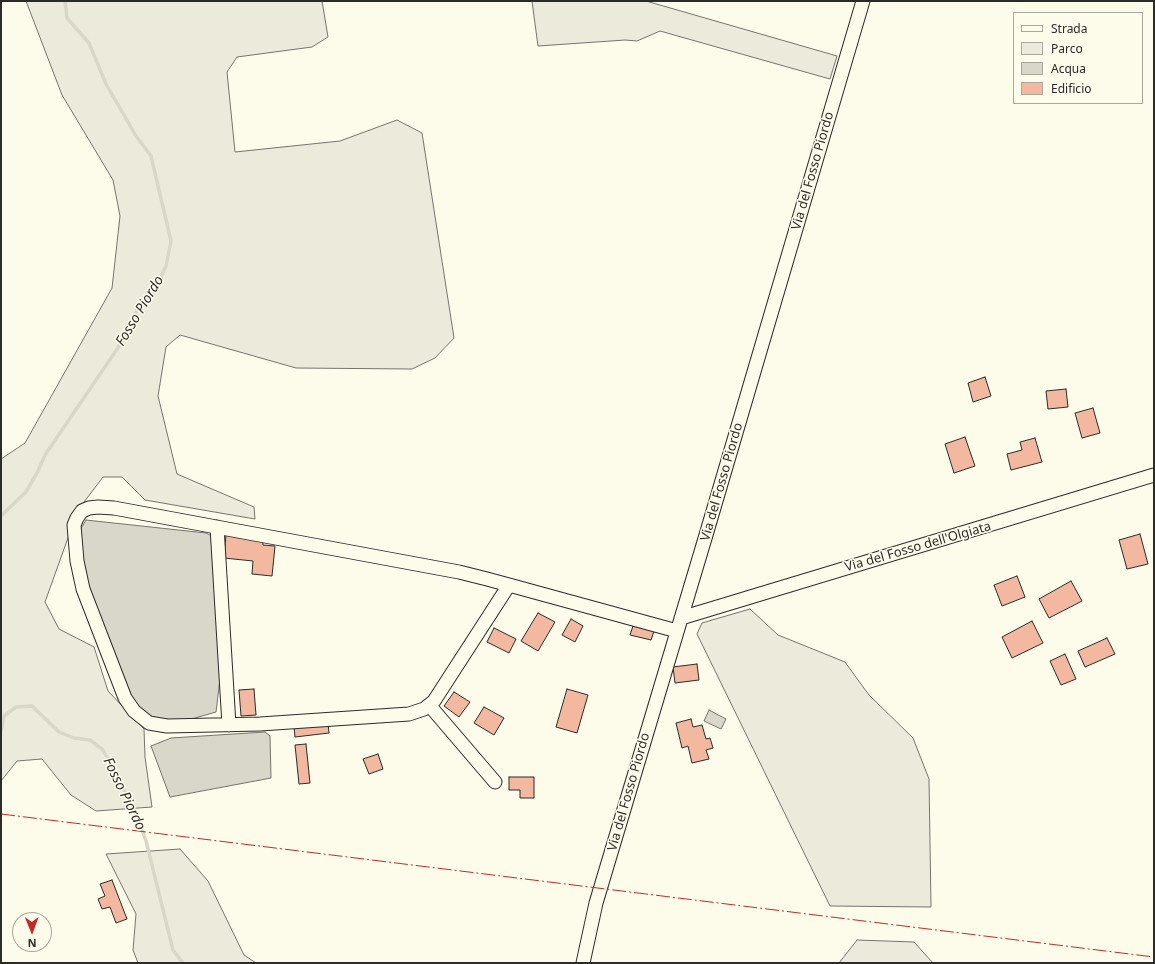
<!DOCTYPE html>
<html>
<head>
<meta charset="utf-8">
<style>
	body { margin:0 }
	#map { position:relative; width:1155px; height:964px; overflow:hidden; background:#fdfbea; font-family:"Noto Sans",sans-serif }
	canvas { display:block }
	.frame { position:absolute; inset:0; border:2px solid #2b2b2b; pointer-events:none }
	.legend { position:absolute; left:1013px; top:12px; width:130px; height:92px; box-sizing:border-box; background:#fdfbea; border:1px solid #a9a89e; margin:0; padding:5px 7px; list-style:none; font-size:12px; color:#2b2b2b }
	.legend li { display:flex; align-items:center; gap:8px; height:20px }
	.legend b { width:20px; border:1px solid #a9a89e }
	.north { position:absolute; left:12px; top:912px; width:40px; height:40px; box-sizing:border-box; background:#fdfbea; border:1px solid #a9a89e; border-radius:50%; rotate:179deg; font-size:11px; font-weight:700; line-height:16px; text-align:center; color:#2b2b2b }
	.north::after { content:''; display:block; margin:auto; width:14px; height:18px; background:#c62828; clip-path:polygon(50% 0,100% 100%,50% 72%,0 100%) }
</style>
</head>
<body>
<div id="map">
<canvas width="1155" height="964"></canvas>
<div class="frame"></div>
<ul class="legend">
<li><b style="height:5px;background:#fdfbea"></b>Strada</li>
<li><b style="height:11px;background:#ecebdb"></b>Parco</li>
<li><b style="height:11px;background:#d8d7c9"></b>Acqua</li>
<li><b style="height:11px;background:#f2b8a0"></b>Edificio</li>
</ul>
<div class="north">N</div>
</div>
<script>
const ctx = document.querySelector('canvas').getContext('2d');
ctx.lineJoin = 'round';
function fill(path, color) {
  ctx.fillStyle = color;
  ctx.fill(path, 'evenodd');
}
function poly(rows) {
  const path = new Path2D();
  for (const r of rows) {
    path.moveTo(r[0], r[1]);
    for (let i = 2; i < r.length; i += 2) path.lineTo(r[i], r[i + 1]);
  }
  return path;
}
function strokePath(path, color, width, dash) {
  ctx.strokeStyle = color;
  ctx.lineWidth = width;
  ctx.lineCap = dash ? 'butt' : 'round';
  ctx.setLineDash(dash || []);
  ctx.stroke(path);
}
function label(font, color, halo, rows, align = 'center') {
  ctx.font = font + ' "Noto Sans",sans-serif';
  ctx.lineWidth = 3;
  ctx.setLineDash([]);
  ctx.textBaseline = 'middle';
  ctx.strokeStyle = halo;
  ctx.fillStyle = color;
  for (const [text, x, y, turn = 0] of rows) {
    ctx.save();
    ctx.translate(x, y);
    ctx.rotate((+turn || 0) * Math.PI / 180);
    ctx.textAlign = isNaN(turn) ? turn : align;
    if (halo) ctx.strokeText(text, 0, 0);
    ctx.fillText(text, 0, 0);
    ctx.restore();
  }
}
const green = poly([
	[26,1,322,1,328,37,312,47,237,57,227,72,235,152,340,141,397,120,422,133,454,338,435,358,412,369,296,368,180,335,166,347,158,396,177,474,254,507,255,519,145,500,122,477,103,477,78,510,45,602,59,629,94,647,108,691,144,729,145,757,152,807,96,811,71,795,42,759,17,761,1,781,1,459,25,443,112,288,120,216,113,180,62,95,26,1],
	[532,1,646,1,837,56,830,79,660,31,637,41,625,40,538,46,532,1],
	[750,609,778,635,845,662,869,695,913,738,929,779,931,907,830,906,697,634,702,623,750,609],
	[180,849,208,881,244,955,256,963,138,963,133,950,136,914,106,854,180,849],
	[857,940,914,942,933,963,839,963,857,940]
]);
fill(green, '#ecebdb');
strokePath(green, '#74746e', 1);
const water = poly([
	[86,520,206,533,214,537,222,662,216,712,181,722,160,719,148,715,136,706,99,622,79,552,79,532,86,520],
	[709,710,726,719,721,729,704,721,709,710],
	[265,732,270,736,271,778,170,797,151,746,171,738,265,732]
]);
fill(water, '#d8d7c9');
strokePath(water, '#74746e', 1);
strokePath(poly([
	[1,516,26,492,37,473,45,455,126,336,137,310,153,294,166,266,171,241,151,156,136,136,106,84,89,43,67,18,65,1],
	[1,731,4,716,16,707,32,706,59,732,74,738,90,740,103,750,136,813,146,841,173,950,183,963]
]), '#d8d7c9', 3.5);
const building = poly([
	[985,377,991,396,973,402,968,383,985,377],
	[1066,389,1068,407,1048,409,1046,391,1066,389],
	[1093,408,1100,433,1082,438,1075,413,1093,408],
	[965,437,975,466,954,473,945,444,965,437],
	[1035,438,1042,462,1011,470,1007,454,1022,450,1020,442,1035,438],
	[1140,534,1148,564,1127,569,1119,540,1140,534],
	[226,535,263,538,263,545,275,546,272,576,252,574,253,561,224,558,226,535],
	[1017,576,1025,597,1002,606,994,585,1017,576],
	[1071,581,1082,601,1049,618,1039,599,1071,581],
	[538,613,555,622,538,651,521,641,538,613],
	[571,619,583,626,575,642,562,635,571,619],
	[1032,621,1043,643,1012,658,1002,637,1032,621],
	[633,626,654,631,651,640,630,635,633,626],
	[494,628,516,639,509,653,487,642,494,628],
	[1107,638,1115,654,1085,667,1078,651,1107,638],
	[1065,654,1076,679,1061,685,1050,661,1065,654],
	[697,664,699,680,675,683,673,667,697,664],
	[254,689,256,715,241,716,239,690,254,689],
	[567,689,588,695,577,733,556,727,567,689],
	[454,692,470,702,459,717,444,706,454,692],
	[484,707,504,718,494,735,474,723,484,707],
	[691,719,693,727,702,725,706,739,710,738,713,748,706,750,709,759,692,763,688,746,682,748,676,723,691,719],
	[328,723,329,733,295,737,294,727,328,723],
	[306,744,310,783,299,784,295,745,306,744],
	[378,754,383,769,369,774,363,759,378,754],
	[509,777,534,777,534,798,520,798,520,790,509,790,509,777],
	[112,880,127,919,116,923,110,907,102,909,98,899,105,896,100,884,112,880]
]);
fill(building, '#f2b8a0');
strokePath(building, '#2b2b2b', 1);
const minor = poly([
	[217,527,229,725],
	[509,585,434,701,424,709,409,714,260,724,167,726,149,723,134,711,125,698,83,589,77,561,74,525,77,518,82,511,89,508,98,507,114,508,459,572,487,579,509,585,677,631],
	[681,618,1154,475],
	[430,706,495,782],
	[583,963,596,903,706,535,863,1]
]);
strokePath(minor, '#2b2b2b', 15);
strokePath(minor, '#fdfbea', 13);
strokePath(poly([
	[1,814,1154,957]
]), '#c62828', 1, [14, 3, 2, 3]);
label('13px', '#2b2b2b', '#fdfbea', [
	["Via del Fosso Piordo",813,171,-74],
	["Via del Fosso Piordo",722,482,-74],
	["Via del Fosso dell'Olgiata",918,547,-16],
	["Via del Fosso Piordo",629,792,-74]
]);
label('italic 14px', '#2b2b2b', '#fdfbea', [
	["Fosso Piordo",140,311,-59],
	["Fosso Piordo",124,794,64]
]);
</script>
</body>
</html>
